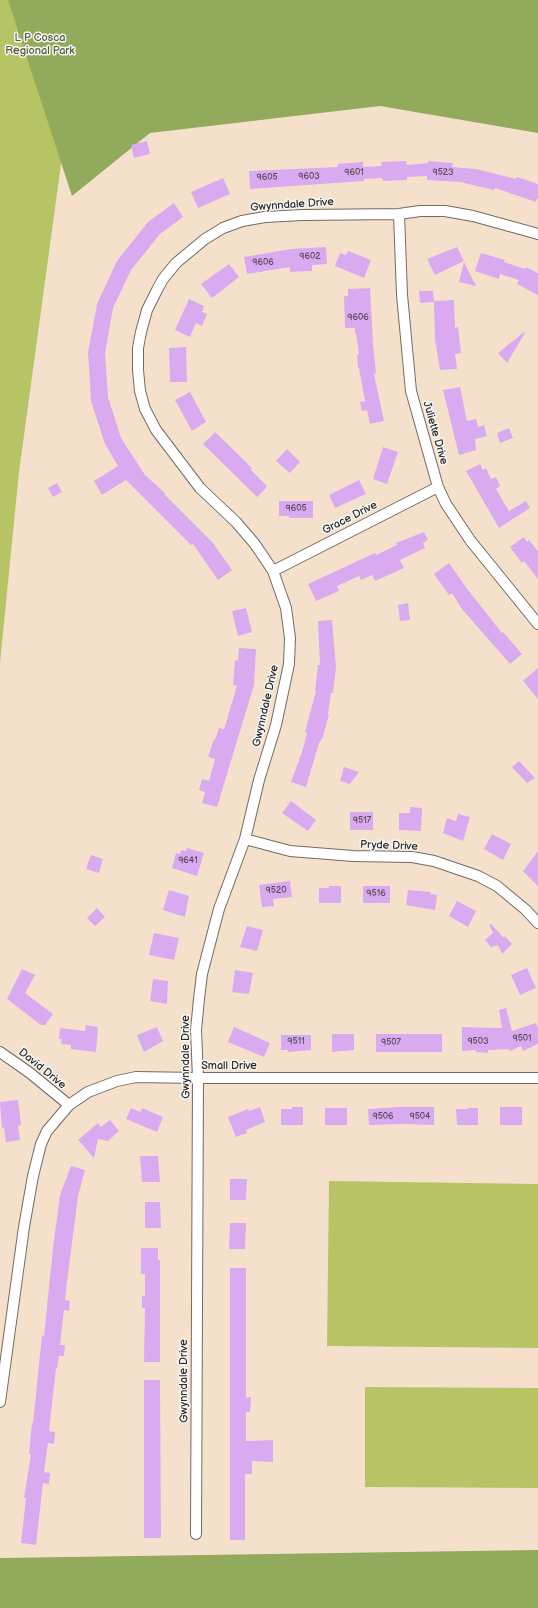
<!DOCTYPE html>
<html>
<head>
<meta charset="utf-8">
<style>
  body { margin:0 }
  canvas { display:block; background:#f5e1cb }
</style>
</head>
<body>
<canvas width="538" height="1608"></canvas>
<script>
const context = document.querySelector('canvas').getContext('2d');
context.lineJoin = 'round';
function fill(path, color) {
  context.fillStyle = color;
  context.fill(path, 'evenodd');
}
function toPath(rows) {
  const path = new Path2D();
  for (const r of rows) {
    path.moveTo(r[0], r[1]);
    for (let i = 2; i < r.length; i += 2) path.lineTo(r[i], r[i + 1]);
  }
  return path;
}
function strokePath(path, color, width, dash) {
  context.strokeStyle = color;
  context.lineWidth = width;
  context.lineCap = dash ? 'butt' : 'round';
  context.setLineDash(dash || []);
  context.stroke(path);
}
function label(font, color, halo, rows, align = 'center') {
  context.font = font + ' "Balsamiq Sans",sans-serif';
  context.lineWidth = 3;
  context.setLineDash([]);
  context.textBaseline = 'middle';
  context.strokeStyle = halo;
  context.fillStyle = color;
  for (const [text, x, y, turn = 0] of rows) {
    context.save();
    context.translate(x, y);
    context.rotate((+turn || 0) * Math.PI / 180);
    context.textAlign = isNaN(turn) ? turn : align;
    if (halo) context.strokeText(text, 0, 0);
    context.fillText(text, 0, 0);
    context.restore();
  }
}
fill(toPath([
  [0,0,86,0,65,135,19,472,0,663],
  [329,1181,538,1184,538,1348,327,1346],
  [365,1387,538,1388,538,1488,365,1487]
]), '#b7c466');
fill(toPath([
  [8,0,538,0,538,133,380,106,150,133,72,196],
  [538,1550,538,1608,0,1608,0,1558]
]), '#91aa5b');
fill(toPath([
  [147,141,150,154,134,158,131,145],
  [406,161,407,165,428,163,428,161,453,163,452,167,476,169,516,179,517,177,538,184,538,197,536,202,495,188,494,190,460,182,427,180,427,176,407,177,407,180,383,181,382,178,364,179,364,181,250,189,249,171,338,167,338,164,363,162,363,167,382,166,381,162],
  [223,178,230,194,198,208,191,192],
  [174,203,183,217,160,234,131,270,113,308,105,353,108,397,121,438,145,475,165,493,164,494,213,543,232,570,218,580,193,544,191,545,126,480,102,495,94,481,118,466,105,444,91,401,88,352,97,304,117,261,148,222],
  [326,247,327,264,312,265,312,271,290,272,290,267,247,274,244,257,291,249],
  [457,247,464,261,435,275,427,259],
  [348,251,371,260,364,278,335,266,340,253,346,255],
  [481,253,505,260,504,262,525,269,526,267,538,273,538,295,517,284,519,280,500,274,499,279,475,271],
  [464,262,476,286,459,282],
  [229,264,239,277,212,298,201,284],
  [370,288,373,343,376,373,374,374,384,421,370,424,367,410,362,411,360,402,365,401,359,368,358,368,357,355,359,354,356,333,355,333,355,328,345,328,344,296,348,296,348,289],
  [419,291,433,291,434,302,420,303],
  [189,299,204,306,202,312,207,314,202,326,196,323,190,337,175,330],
  [454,300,455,328,458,327,461,353,455,354,457,369,440,370,435,340,434,301],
  [524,332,525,333,507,363,498,353],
  [186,347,187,382,170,382,169,348],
  [460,387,467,421,476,419,478,427,484,425,487,436,475,439,476,450,459,455,443,390],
  [190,392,206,422,192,431,175,400],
  [509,428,513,438,500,443,497,433],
  [215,432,252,468,251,470,266,485,266,488,257,497,203,444],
  [383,447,398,452,387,484,373,479],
  [287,449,300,462,290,473,276,461],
  [480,464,483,470,486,468,491,479,496,477,500,486,496,489,509,511,526,501,530,508,499,528,466,471],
  [359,480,366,494,335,508,329,495],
  [57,483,62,492,53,497,48,488],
  [279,501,313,501,313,518,289,518,289,516,279,516],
  [424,532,428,540,423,543,425,548,400,560,404,568,375,581,372,575,361,580,359,576,337,586,339,591,316,601,308,584,375,553,376,555,397,545,396,543],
  [524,537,527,542,529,540,538,551,538,579,524,561,522,563,510,547],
  [449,563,468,590,502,633,503,632,522,654,510,664,462,609,452,593,449,595,434,574],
  [408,603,410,620,400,621,398,605],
  [246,608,252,632,238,636,232,611],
  [332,620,336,667,333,693,331,693,328,714,329,714,323,737,319,743,306,787,291,782,302,752,307,733,305,732,316,691,315,691,318,665,320,665,318,621],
  [239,648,256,649,254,685,217,807,202,803,205,792,199,790,202,779,209,781,215,759,208,757,214,739,215,740,219,728,224,729,237,686,233,685,235,660,238,661],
  [538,668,538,699,523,681],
  [519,761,535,778,527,783,512,767],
  [344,767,359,772,350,784,340,781],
  [291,801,316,820,308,831,282,813],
  [410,807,422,808,421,831,399,830,399,813,410,813],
  [350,812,373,812,373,830,350,830],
  [458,814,470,817,463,841,443,833,447,818,456,821],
  [492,834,511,844,503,860,484,849],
  [187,848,204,853,197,876,172,868,176,853,180,854,181,850,186,851],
  [538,851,538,886,523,871],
  [91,855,103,859,99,873,86,869],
  [290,881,292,897,273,899,274,906,262,907,259,885],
  [329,886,341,886,341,903,319,903,319,888,329,888],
  [363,886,390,886,390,903,363,903],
  [169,890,189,896,185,917,163,910],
  [408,890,431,892,430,894,437,895,435,910,406,905],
  [457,901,476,911,468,927,449,916],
  [97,908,105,917,95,926,87,918],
  [491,924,504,938,505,936,512,944,502,954,498,945,491,947,485,940,493,933,489,925],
  [247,926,263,930,257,951,240,947],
  [154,933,179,938,174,960,149,955],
  [527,968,536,988,520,995,511,975],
  [22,969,35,975,25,993,53,1014,45,1025,41,1025,7,999],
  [235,970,253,973,249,994,232,992],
  [153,979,168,981,167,1004,150,1001],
  [506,1008,512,1031,536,1023,538,1028,538,1044,523,1051,521,1046,510,1051,509,1049,488,1050,488,1053,476,1052,476,1050,462,1051,462,1027,502,1028,499,1010],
  [86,1025,98,1027,96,1052,71,1049,71,1045,61,1044,62,1039,59,1039,60,1028,85,1031],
  [157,1027,163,1041,144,1052,137,1035],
  [234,1027,270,1043,264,1057,228,1042],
  [332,1034,354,1034,354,1050,332,1052],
  [376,1034,442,1034,442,1052,376,1052],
  [281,1035,311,1035,311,1050,288,1052,288,1050,281,1050],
  [18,1100,21,1125,18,1126,20,1140,6,1142,4,1127,2,1128,0,1102],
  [260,1107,265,1122,246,1130,247,1133,236,1137,228,1117,248,1109,249,1111],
  [292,1107,303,1107,303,1125,281,1125,281,1109,292,1109],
  [398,1107,434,1107,434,1125,405,1124,369,1125,368,1109],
  [500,1107,522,1107,522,1125,500,1125],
  [131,1108,141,1112,142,1108,163,1117,157,1132,126,1119],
  [325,1108,347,1108,347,1125,325,1125],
  [468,1108,478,1108,478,1125,457,1125,456,1109,468,1109],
  [110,1120,119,1131,108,1141,98,1139,94,1158,78,1140,98,1123,101,1127],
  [140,1156,158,1156,160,1182,142,1182],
  [71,1166,85,1170,78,1196,67,1282,65,1300,70,1301,69,1311,64,1310,60,1345,65,1345,64,1356,59,1356,57,1368,56,1368,49,1431,55,1432,54,1444,48,1443,44,1472,50,1473,49,1484,43,1483,36,1545,21,1543,26,1498,24,1498,31,1454,29,1454,30,1443,32,1423,33,1423,42,1335,44,1336,53,1248,60,1195],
  [230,1179,247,1179,246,1200,230,1200],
  [145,1202,160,1202,161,1228,145,1228],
  [230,1223,246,1223,245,1249,229,1249],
  [141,1248,158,1248,158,1260,160,1260,160,1362,144,1362,145,1308,142,1308,142,1296,145,1296,145,1274,141,1274],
  [230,1268,246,1268,246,1398,251,1397,250,1412,246,1412,246,1441,273,1440,273,1462,252,1461,252,1474,245,1474,245,1540,230,1540],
  [144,1380,160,1380,161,1538,144,1538]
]), '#daaaf0');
const minor = toPath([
  [399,214,402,295,411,391,438,487,446,504,470,540,538,624],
  [273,571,438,487],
  [245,839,290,851,353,856,412,857,434,861,478,876,497,886,526,910,538,923],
  [0,1052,30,1073,69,1105],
  [0,1402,24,1227,33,1176,41,1144,47,1131,69,1105,88,1092,117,1081,136,1077,198,1078,538,1078],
  [196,1534,198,1078,196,1030,199,999,202,974,219,909,245,839,259,780,276,725,289,664,290,638,286,608,273,571,263,556,254,543,236,522,200,488,156,430,145,409,140,391,138,370,138,348,141,332,147,310,157,290,163,279,176,263,205,239,223,228,242,221,265,217,302,215,399,214,420,211,445,211,473,216,538,234]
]);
strokePath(minor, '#726b63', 12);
strokePath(minor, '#fff', 10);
label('9px', '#574b5c', null, [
  ["9601",354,173],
  ["9523",443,173],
  ["9603",309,177],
  ["9605",267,178],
  ["9602",310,257],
  ["9606",263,263],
  ["9606",358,318],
  ["9605",296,509],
  ["9517",362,821],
  ["9641",188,861],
  ["9520",276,891],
  ["9516",376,894],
  ["9501",522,1039],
  ["9511",296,1042],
  ["9503",478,1042],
  ["9507",391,1043],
  ["9506",383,1117],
  ["9504",420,1117]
]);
label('11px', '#55593d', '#f6f6f2', [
  ["L P Cosca",40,38],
  ["Regional Park",40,51]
]);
label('11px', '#2b2b2b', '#f6f6f2', [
  ["Gwynndale Drive",292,205,-4],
  ["Juliette Drive",435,433,74],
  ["Grace Drive",350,518,-27],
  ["Gwynndale Drive",266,706,-77],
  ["Pryde Drive",389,846,2],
  ["Gwynndale Drive",186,1057,-90],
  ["Small Drive",229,1066],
  ["David Drive",42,1069,39],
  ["Gwynndale Drive",184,1381,-90]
]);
</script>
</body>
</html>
